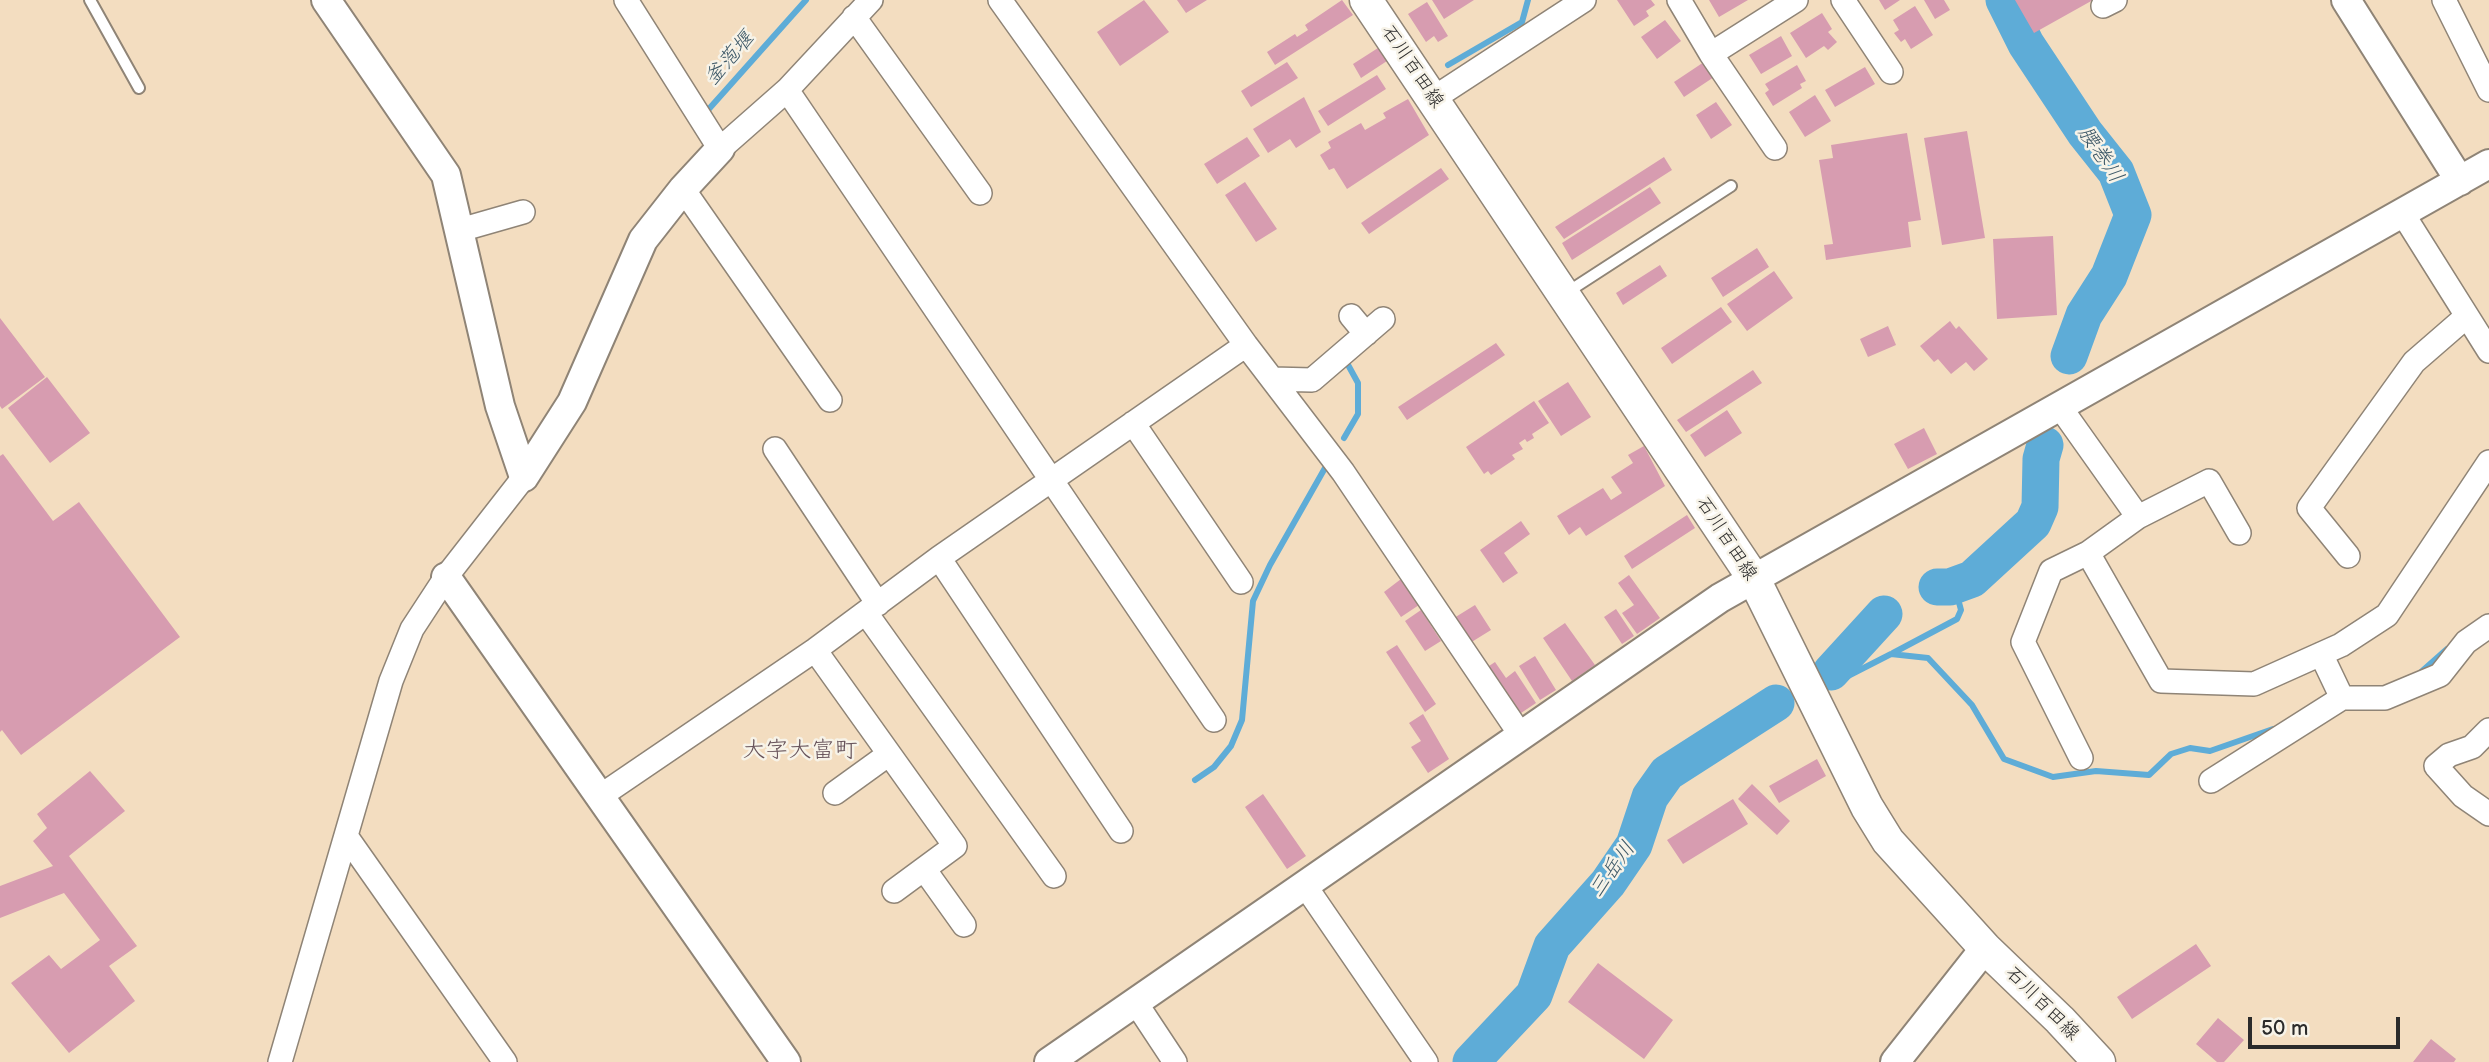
<!DOCTYPE html>
<html>
<head>
<meta charset="utf-8">
<style>
  body { margin:0 }
  #map { position:relative; width:2489px; height:1062px; overflow:hidden; background:#f3ddc0; font-family:"Balsamiq Sans",sans-serif }
  canvas { display:block }
  .scale { position:absolute; left:2248px; top:1017px; width:152px; height:32px; box-sizing:border-box; border:4px solid #2b2b2b; border-top:0; padding-left:9px; font-size:21px; line-height:24px; white-space:nowrap; color:#2b2b2b; -webkit-text-stroke:5px #f7f3e8; paint-order:stroke }
</style>
</head>
<body>
<div id="map">
<canvas width="2489" height="1062"></canvas>
<div class="scale">50 m</div>
</div>
<script>
const context = document.querySelector('canvas').getContext('2d');
context.lineJoin = 'round';
function toPath(rows) {
  const path = new Path2D();
  for (const r of rows) {
    path.moveTo(r[0], r[1]);
    for (let i = 2; i < r.length; i += 2) path.lineTo(r[i], r[i + 1]);
  }
  return path;
}
function strokePath(path, color, width, dash) {
  context.strokeStyle = color;
  context.lineWidth = width;
  context.lineCap = dash ? 'butt' : 'round';
  context.setLineDash(dash || []);
  context.stroke(path);
}
function fill(path, color) {
  context.fillStyle = color;
  context.fill(path, 'evenodd');
}
function label(font, color, halo, rows, align = 'center') {
  context.font = font + ' "Balsamiq Sans","Klee One",sans-serif';
  context.lineWidth = 5;
  context.setLineDash([]);
  context.textBaseline = 'middle';
  context.strokeStyle = halo;
  context.fillStyle = color;
  for (const [text, x, y, turn = 0] of rows) {
    context.save();
    context.translate(x, y);
    context.rotate((+turn || 0) * Math.PI / 180);
    context.textAlign = isNaN(turn) ? turn : align;
    if (halo) context.strokeText(text, 0, 0);
    context.fillText(text, 0, 0);
    context.restore();
  }
}
strokePath(toPath([
  [1448,65,1522,22,1528,0],
  [708,110,806,0],
  [1344,438,1358,414,1358,383,1347,363],
  [1893,653,1957,619,1961,610,1957,595,1960,584],
  [2421,672,2447,649],
  [1846,677,1891,654,1928,658,1972,705,2004,759,2053,777,2096,771,2149,775,2171,754,2190,748,2210,751,2273,729],
  [1195,780,1214,767,1231,746,1242,720,1253,601,1270,565,1325,468]
]), '#5eacd7', 6);
strokePath(toPath([
  [2004,0,2026,44,2085,133,2116,172,2133,215,2109,276,2084,315,2069,356],
  [1937,587,1950,587,1972,579,2033,523,2040,507,2041,459,2045,445],
  [1831,672,1884,614],
  [1471,1062,1534,995,1552,946,1608,883,1634,845,1650,797,1667,773,1776,703]
]), '#5eacd7', 37);
fill(toPath([
  [1144,0,1169,32,1120,66,1097,32],
  [1177,0,1207,0,1186,13],
  [1342,0,1353,15,1275,65,1267,52,1295,34,1297,37,1308,30,1305,25],
  [1432,0,1474,0,1444,19],
  [1617,0,1651,0,1655,5,1646,11,1649,16,1634,26],
  [1709,0,1748,0,1719,17],
  [1879,0,1900,0,1885,10],
  [1924,0,1944,0,1950,10,1935,19],
  [2015,0,2093,0,2034,33],
  [1427,2,1448,36,1438,42,1434,36,1426,42,1408,14],
  [1915,6,1933,35,1911,49,1905,39,1901,42,1894,33,1899,30,1893,20],
  [1822,13,1832,29,1828,32,1837,42,1828,50,1824,46,1806,58,1790,33],
  [1665,20,1681,41,1657,59,1641,37],
  [1781,36,1792,56,1761,74,1749,55],
  [1378,48,1387,61,1361,78,1353,64],
  [1287,62,1298,78,1251,107,1241,91],
  [1704,62,1714,77,1684,97,1674,82],
  [1797,65,1806,81,1800,84,1802,88,1773,106,1765,93,1769,90,1765,84],
  [1865,67,1875,84,1835,107,1825,90],
  [1377,75,1386,89,1328,126,1318,111],
  [1815,95,1831,121,1805,137,1789,112],
  [1304,97,1321,132,1296,148,1290,139,1268,153,1253,129],
  [1408,99,1429,135,1347,189,1334,168,1329,170,1320,155,1331,148,1328,142,1361,123,1365,130,1386,118,1383,113],
  [1716,102,1732,125,1711,139,1696,115],
  [1967,131,1985,238,1942,245,1924,138],
  [1907,133,1921,220,1908,222,1911,247,1826,260,1824,245,1833,244,1819,160,1833,158,1831,145],
  [1247,137,1260,156,1217,184,1204,164],
  [1664,157,1672,170,1564,239,1555,227],
  [1441,168,1449,179,1369,234,1361,223],
  [1245,182,1277,229,1256,242,1225,195],
  [1650,187,1661,203,1572,260,1562,243],
  [2053,236,2057,315,1997,319,1993,239],
  [1757,248,1769,267,1723,297,1711,278],
  [1660,265,1667,276,1623,305,1616,293],
  [1774,271,1793,298,1747,331,1727,304],
  [1721,307,1732,322,1672,364,1661,348],
  [0,318,45,377,2,409,0,406],
  [1950,321,1956,329,1959,326,1988,359,1974,371,1966,362,1951,374,1938,359,1934,362,1920,346],
  [1888,326,1896,345,1868,357,1860,339],
  [1496,343,1505,355,1407,420,1398,407],
  [1753,370,1762,383,1686,432,1677,420],
  [47,377,90,433,50,463,8,408],
  [1568,382,1591,417,1561,436,1538,401],
  [1534,401,1549,423,1532,434,1534,438,1527,442,1525,439,1519,443,1523,449,1512,455,1515,459,1491,475,1488,471,1484,474,1466,447],
  [1727,410,1742,433,1705,457,1690,435],
  [1924,428,1937,454,1908,469,1894,444],
  [1644,446,1665,486,1586,536,1580,527,1569,535,1557,516,1603,488,1611,500,1622,493,1611,477,1633,463,1628,455],
  [3,454,53,521,79,502,180,637,21,755,2,730,0,732,0,456],
  [1687,515,1695,528,1632,569,1624,556],
  [1521,521,1530,534,1504,553,1518,573,1503,583,1480,550],
  [1629,575,1660,618,1637,634,1622,613,1634,605,1618,583],
  [1401,579,1419,605,1401,617,1384,592],
  [1475,605,1491,630,1470,643,1454,618],
  [1616,609,1634,636,1622,644,1604,617],
  [1421,610,1441,641,1425,651,1405,621],
  [1565,623,1595,665,1572,681,1543,638],
  [1397,645,1436,704,1425,712,1386,652],
  [1535,656,1556,690,1540,700,1519,666],
  [1495,662,1506,678,1515,671,1536,703,1518,715,1486,668],
  [1423,714,1449,759,1428,773,1411,747,1421,741,1409,723],
  [1817,759,1826,776,1779,803,1769,786],
  [90,771,125,811,69,856,137,946,109,966,135,1001,69,1053,11,983,49,955,61,969,100,940,64,893,0,918,0,886,53,866,33,841,47,828,37,814],
  [1752,784,1790,821,1777,835,1738,799],
  [1263,794,1306,856,1287,869,1245,807],
  [1733,799,1748,824,1683,864,1667,840],
  [2196,944,2211,966,2132,1019,2117,997],
  [1598,963,1673,1020,1644,1059,1568,1002],
  [2218,1018,2244,1040,2224,1062,2217,1062,2196,1044],
  [2431,1039,2456,1059,2454,1062,2413,1062]
]), '#d79cb0');
const service = toPath([
  [90,0,139,88],
  [1566,293,1731,186]
]);
const minor = toPath([
  [626,0,720,149,787,90,871,0],
  [1000,0,1246,345,1343,472,1522,737],
  [1679,0,1711,54,1775,148],
  [1843,0,1891,72],
  [2444,0,2489,90],
  [2103,6,2115,0],
  [854,17,980,193],
  [1711,54,1796,0],
  [787,90,1214,720],
  [1434,98,1584,0],
  [683,189,830,400],
  [2403,214,2489,351],
  [460,230,523,212],
  [1351,316,1366,334],
  [1272,379,1312,380,1383,319],
  [2060,407,2138,517,2088,553,2161,681,2254,684,2341,645,2387,615,2489,462],
  [1133,423,1241,582],
  [775,449,878,604],
  [2138,517,2209,481,2239,533],
  [2348,556,2309,508,2414,362,2467,316],
  [939,558,1121,831],
  [866,613,1054,876],
  [815,650,955,846,894,891],
  [2321,654,2342,698],
  [2489,730,2472,747,2449,755,2436,766,2463,796,2489,814],
  [2081,758,2023,642,2051,571,2088,553],
  [2211,781,2342,698,2385,698,2440,675,2466,642,2489,626],
  [835,793,889,754],
  [599,797,815,650,939,558,1246,345],
  [346,836,505,1062],
  [924,869,964,925],
  [1306,887,1426,1062],
  [1136,1003,1175,1062],
  [280,1062,391,681,412,629,446,577,524,477]
]);
const tertiary = toPath([
  [326,0,446,175,500,406,524,477],
  [2346,0,2460,181],
  [524,477,572,402,643,240,683,189,720,149],
  [446,577,786,1062],
  [1049,1062,1720,598,2489,164],
  [1895,1062,1985,948]
]);
const secondary = toPath([
  [1366,0,1754,579,1867,807,1888,841,1985,948,2060,1020,2099,1062]
]);
strokePath(service, '#8f8476', 14);
strokePath(minor, '#8f8476', 26);
strokePath(tertiary, '#8f8476', 32);
strokePath(secondary, '#8f8476', 35);
strokePath(service, '#fff', 10);
strokePath(minor, '#fff', 23);
strokePath(tertiary, '#fff', 28);
strokePath(secondary, '#fff', 32);
label('19px', '#2b2b2b', '#f7f3e8', [
  ["石川百田線",1412,67,56],
  ["石川百田線",1726,539,57],
  ["石川百田線",2042,1004,45]
]);
label('italic 21px', '#3d5867', '#f7f3e8', [
  ["釜萢堰",730,59,-49],
  ["腰巻川",2100,155,56],
  ["三岳川",1613,870,-55]
]);
label('23px', '#67535a', '#f7f3e8', [
  ["大字大富町",800,751]
]);
</script>
</body>
</html>
